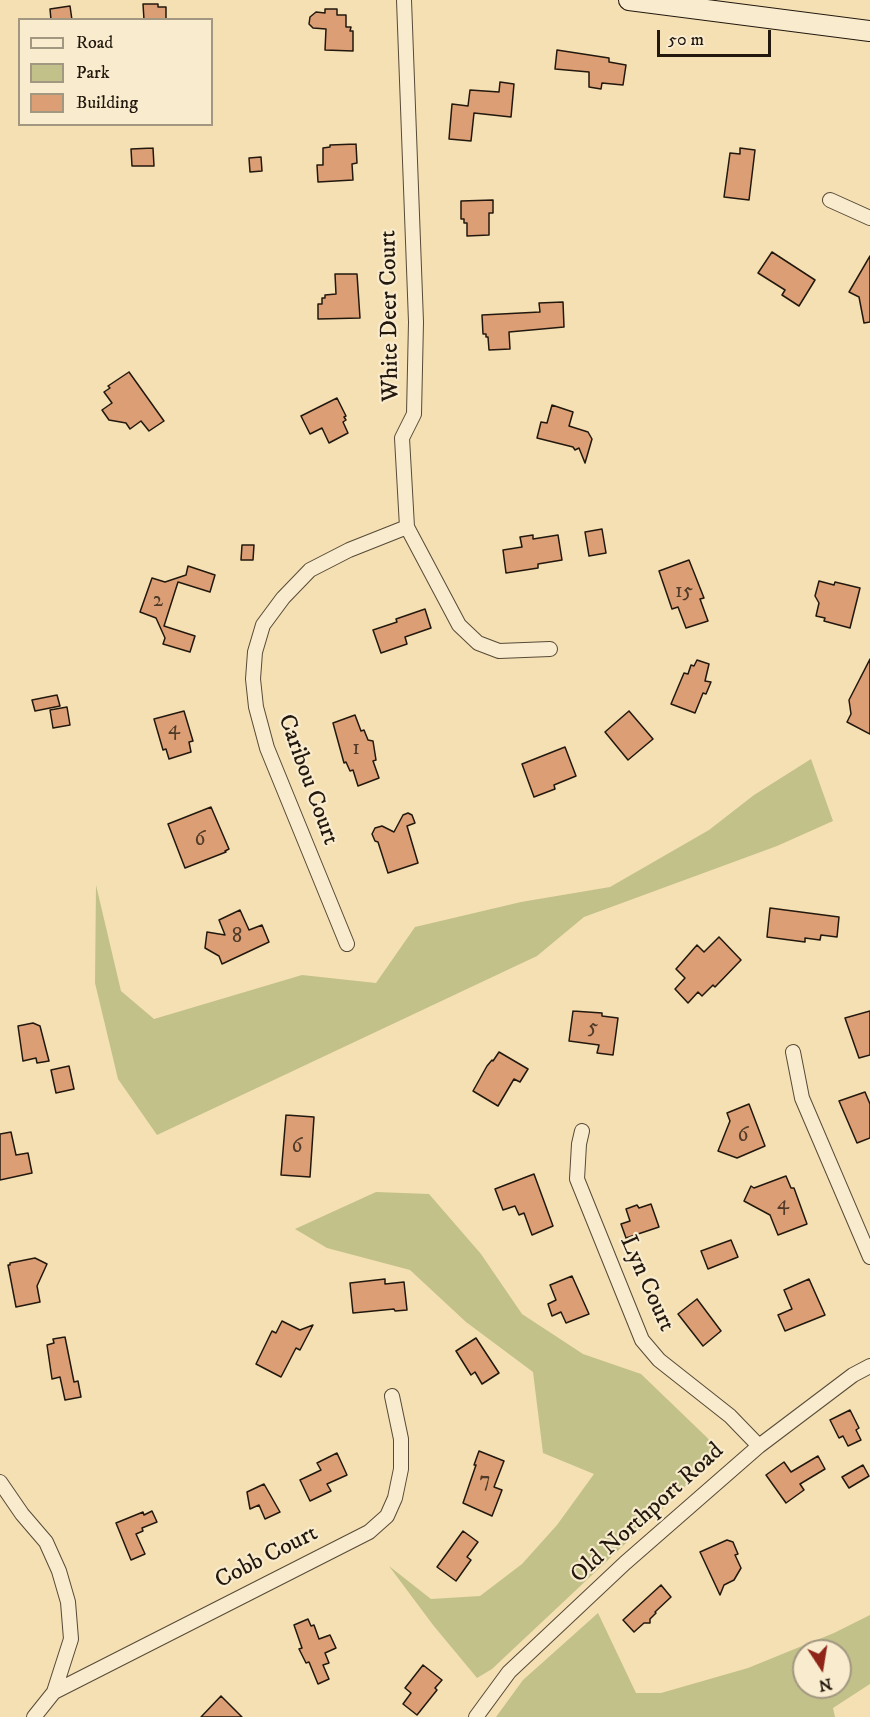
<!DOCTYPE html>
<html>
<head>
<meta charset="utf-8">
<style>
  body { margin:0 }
  #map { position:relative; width:870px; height:1717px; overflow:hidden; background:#f5e0b3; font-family:"IM FELL DW Pica",serif }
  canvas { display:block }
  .legend { position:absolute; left:18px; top:18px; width:195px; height:108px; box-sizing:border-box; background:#f8ebce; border:2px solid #a29781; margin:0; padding:8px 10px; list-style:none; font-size:18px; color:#22180e }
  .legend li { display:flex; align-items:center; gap:12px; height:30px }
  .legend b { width:30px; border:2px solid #a29781 }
  .north { position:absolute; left:792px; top:1639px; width:60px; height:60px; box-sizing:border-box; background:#f8ebce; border:2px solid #a29781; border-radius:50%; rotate:168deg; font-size:16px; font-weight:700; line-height:24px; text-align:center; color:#22180e }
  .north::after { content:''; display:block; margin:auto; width:21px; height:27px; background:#8f2418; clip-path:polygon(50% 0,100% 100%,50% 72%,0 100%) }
  .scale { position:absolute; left:657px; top:30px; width:114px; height:27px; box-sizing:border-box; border:3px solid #22180e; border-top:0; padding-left:8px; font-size:18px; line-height:21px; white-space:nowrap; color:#22180e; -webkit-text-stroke:4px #f8ebce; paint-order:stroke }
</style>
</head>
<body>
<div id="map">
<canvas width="870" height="1717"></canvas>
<ul class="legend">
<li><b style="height:8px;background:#f8ebce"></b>Road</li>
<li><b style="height:16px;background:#c2c189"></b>Park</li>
<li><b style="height:16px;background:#dc9f75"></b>Building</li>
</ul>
<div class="north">N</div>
<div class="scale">50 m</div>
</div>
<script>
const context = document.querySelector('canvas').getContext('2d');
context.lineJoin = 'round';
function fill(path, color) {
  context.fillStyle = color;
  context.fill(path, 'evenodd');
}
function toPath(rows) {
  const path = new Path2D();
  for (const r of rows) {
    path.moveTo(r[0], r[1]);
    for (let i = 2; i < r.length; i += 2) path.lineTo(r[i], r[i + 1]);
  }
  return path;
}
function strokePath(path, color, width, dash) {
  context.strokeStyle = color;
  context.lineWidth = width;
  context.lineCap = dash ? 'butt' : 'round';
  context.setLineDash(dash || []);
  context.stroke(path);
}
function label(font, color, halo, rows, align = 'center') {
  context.font = font + ' "IM FELL DW Pica",serif';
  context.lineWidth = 4.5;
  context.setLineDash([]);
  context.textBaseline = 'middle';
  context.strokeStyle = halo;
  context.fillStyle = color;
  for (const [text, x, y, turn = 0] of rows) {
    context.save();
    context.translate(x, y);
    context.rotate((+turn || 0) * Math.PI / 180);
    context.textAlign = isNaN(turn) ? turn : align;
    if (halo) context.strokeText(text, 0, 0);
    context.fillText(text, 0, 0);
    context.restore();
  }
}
fill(toPath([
  [811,759,833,821,777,846,584,917,537,956,157,1135,118,1079,95,983,96,885,121,991,154,1019,302,975,376,983,415,927,521,902,610,887,709,830,754,795],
  [376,1192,429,1194,481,1254,522,1314,583,1354,641,1374,720,1450,674,1498,492,1669,477,1678,433,1625,389,1566,431,1599,480,1596,522,1564,557,1525,594,1474,543,1453,533,1372,466,1322,410,1270,327,1248,295,1229],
  [598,1613,636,1693,661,1693,748,1668,834,1633,870,1615,870,1684,833,1708,835,1717,496,1717,523,1680],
  [804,1651,840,1651,840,1687,804,1687]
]), '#c2c189');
const building = toPath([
  [143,4,158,4,158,7,166,7,166,20,144,20,143,4],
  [70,6,72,20,51,20,50,9,70,6],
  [325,9,337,9,337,15,346,15,346,27,351,27,350,31,353,31,353,51,325,50,326,29,313,28,309,24,310,17,316,12,325,13,325,9],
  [557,50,609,58,609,62,626,65,623,85,602,83,601,89,589,87,589,72,555,69,557,50],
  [500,82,514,84,511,117,474,113,471,141,449,139,452,104,468,106,470,90,499,92,500,82],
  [356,144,357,163,352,164,353,180,318,182,317,165,323,165,323,148,330,147,330,145,356,144],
  [153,148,154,166,132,166,131,149,153,148],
  [740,148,755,150,749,200,724,197,730,153,740,154,740,148],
  [261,157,262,171,250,172,249,158,261,157],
  [493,200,493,213,489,213,489,235,467,236,467,223,464,223,464,219,461,219,461,201,493,200],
  [772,252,815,280,799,306,782,295,785,290,758,273,772,252],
  [870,256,870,322,864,323,859,297,849,292,870,256],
  [335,274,357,274,360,318,318,319,318,304,322,304,322,298,325,298,325,295,336,294,335,274],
  [563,302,564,327,509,332,510,349,489,350,488,337,486,337,486,334,483,334,482,315,540,312,539,303,563,302],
  [129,372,164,421,149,431,141,421,130,429,126,423,109,420,102,410,112,403,104,392,110,388,108,386,129,372],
  [337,398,346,416,344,417,346,420,343,422,348,433,329,443,322,428,310,434,301,416,337,398],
  [552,405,573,412,569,426,588,432,592,439,585,463,579,448,575,450,573,447,537,438,541,422,547,423,552,405],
  [602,529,606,553,589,556,585,532,602,529],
  [533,535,533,539,558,535,562,560,538,564,538,568,506,573,503,550,522,547,520,537,533,535],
  [242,545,254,545,253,560,241,560,242,545],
  [689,560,704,598,700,599,708,621,686,628,678,607,672,609,659,571,689,560],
  [188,566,215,575,210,592,178,582,164,626,195,636,190,652,163,644,165,638,156,618,140,612,152,578,165,582,186,575,188,566],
  [819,581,834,585,835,582,860,588,850,628,824,621,825,618,816,616,819,603,815,596,819,581],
  [425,609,431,628,405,637,407,644,381,653,373,630,397,622,396,619,425,609],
  [870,659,870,734,847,722,851,714,849,700,870,659],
  [697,660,709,664,705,681,711,682,706,694,703,693,695,713,671,704,684,673,688,674,691,665,694,666,697,660],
  [57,695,60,706,35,711,32,700,57,695],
  [67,707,70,725,53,728,50,710,67,707],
  [184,711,193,741,189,742,191,752,169,759,166,749,163,750,154,719,184,711],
  [629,711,653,739,628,760,605,732,629,711],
  [355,715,361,731,364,730,368,740,373,741,376,760,373,761,379,778,358,786,353,770,350,771,346,762,344,763,333,723,355,715],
  [565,747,576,776,554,785,555,789,534,797,522,764,565,747],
  [211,807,229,849,225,851,226,852,185,868,168,824,211,807],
  [408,813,412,815,415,823,407,826,418,863,388,873,378,842,375,841,372,834,375,828,382,826,394,832,403,815,408,813],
  [770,908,839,917,837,937,821,935,820,940,805,938,805,942,767,937,770,908],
  [240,910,249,930,262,925,269,942,222,964,219,956,205,948,207,932,225,935,219,920,240,910],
  [719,937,741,960,715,987,713,985,702,996,698,992,688,1003,675,989,685,978,676,969,697,945,704,952,719,937],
  [573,1011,602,1013,602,1016,618,1018,613,1055,597,1053,599,1045,569,1041,573,1011],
  [870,1011,870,1055,859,1058,845,1018,870,1011],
  [33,1023,40,1026,49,1061,37,1063,36,1058,23,1061,18,1026,33,1023],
  [499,1052,528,1069,520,1082,514,1079,498,1106,473,1091,487,1066,492,1060,493,1061,499,1052],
  [69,1066,74,1089,56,1093,51,1070,69,1066],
  [865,1092,870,1104,870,1138,857,1143,839,1101,865,1092],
  [749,1104,765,1146,737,1158,718,1151,730,1121,727,1113,749,1104],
  [286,1115,314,1117,310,1177,281,1175,286,1115],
  [11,1132,16,1155,28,1153,32,1173,0,1180,0,1134,11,1132],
  [534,1174,553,1226,532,1235,524,1213,519,1215,515,1206,503,1210,495,1189,534,1174],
  [786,1176,791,1188,794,1188,807,1224,778,1235,770,1215,744,1201,751,1186,754,1188,786,1176],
  [651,1204,659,1227,626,1238,621,1224,630,1221,626,1209,637,1205,639,1208,651,1204],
  [731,1240,738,1257,708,1269,701,1251,731,1240],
  [35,1258,47,1264,37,1286,40,1302,16,1307,8,1265,10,1265,10,1263,35,1258],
  [572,1276,589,1314,566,1323,561,1312,552,1316,548,1304,556,1300,550,1285,572,1276],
  [385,1279,385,1284,404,1282,407,1310,395,1311,394,1309,353,1313,350,1283,385,1279],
  [809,1279,825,1315,785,1331,778,1315,792,1309,784,1290,809,1279],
  [697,1299,721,1331,703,1346,678,1314,697,1299],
  [282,1321,300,1330,313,1325,300,1350,296,1348,281,1377,256,1364,272,1331,276,1333,282,1321],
  [65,1337,74,1382,78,1381,81,1397,65,1400,60,1377,52,1379,47,1345,54,1343,53,1339,65,1337],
  [476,1338,499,1373,482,1384,475,1372,471,1375,456,1351,476,1338],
  [850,1410,859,1428,856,1430,861,1440,848,1446,843,1436,839,1438,830,1420,850,1410],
  [479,1451,504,1461,494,1487,502,1490,492,1516,463,1503,476,1465,474,1465,479,1451],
  [337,1453,347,1475,327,1484,331,1491,310,1501,300,1480,321,1470,317,1463,337,1453],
  [818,1456,825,1469,800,1484,804,1490,786,1503,766,1475,784,1462,791,1472,818,1456],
  [863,1465,869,1476,849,1488,842,1477,863,1465],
  [264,1484,280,1512,265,1519,259,1505,250,1509,247,1492,264,1484],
  [152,1511,157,1522,142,1528,143,1531,136,1534,145,1554,131,1560,116,1523,143,1512,144,1515,152,1511],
  [463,1531,478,1542,467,1557,471,1560,456,1581,437,1567,463,1531],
  [727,1540,733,1542,738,1554,735,1555,741,1568,734,1580,724,1585,720,1595,700,1552,727,1540],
  [661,1585,671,1597,655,1612,656,1613,650,1619,650,1623,644,1623,634,1632,623,1620,661,1585],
  [308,1619,311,1626,314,1625,319,1639,330,1635,336,1648,325,1653,329,1663,323,1665,329,1679,318,1684,309,1662,306,1663,299,1649,302,1648,294,1625,308,1619],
  [423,1665,442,1680,435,1688,437,1690,417,1715,403,1704,411,1693,405,1688,423,1665],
  [221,1696,242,1717,201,1717,221,1696]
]);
fill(building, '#dc9f75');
strokePath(building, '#22180e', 1.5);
const street = toPath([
  [404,0,416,322,414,414,402,438,407,527,459,625,478,643,499,651,550,649],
  [830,200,870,218],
  [347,944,267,748,256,707,253,679,255,652,263,625,283,598,310,570,349,550,407,527],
  [793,1052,802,1098,870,1257],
  [582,1131,579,1144,577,1179,642,1340,659,1360,730,1416,759,1446],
  [0,1482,22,1514,46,1542,59,1571,68,1602,71,1639,54,1692,34,1717],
  [54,1692,369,1532,387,1516,395,1498,401,1469,401,1439,392,1396],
  [476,1717,509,1672,625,1563,759,1446,853,1375,870,1366]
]);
const secondary = toPath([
  [629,0,870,31]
]);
strokePath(street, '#574a37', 16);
strokePath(secondary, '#22180e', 22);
strokePath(street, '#f8ebce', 14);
strokePath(secondary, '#f8ebce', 20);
label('21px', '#503a28', null, [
  ["15",684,593],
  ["2",158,602],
  ["4",174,730],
  ["1",356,750],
  ["6",200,841],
  ["8",237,938],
  ["5",593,1029],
  ["6",743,1137],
  ["6",297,1148],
  ["4",783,1205],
  ["7",485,1482]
]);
label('24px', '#22180e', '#f8ebce', [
  ["White Deer Court",391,316,-91],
  ["Caribou Court",307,780,70],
  ["Lyn Court",646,1284,66],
  ["Old Northport Road",648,1514,-42],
  ["Cobb Court",267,1558,-27]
]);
</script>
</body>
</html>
